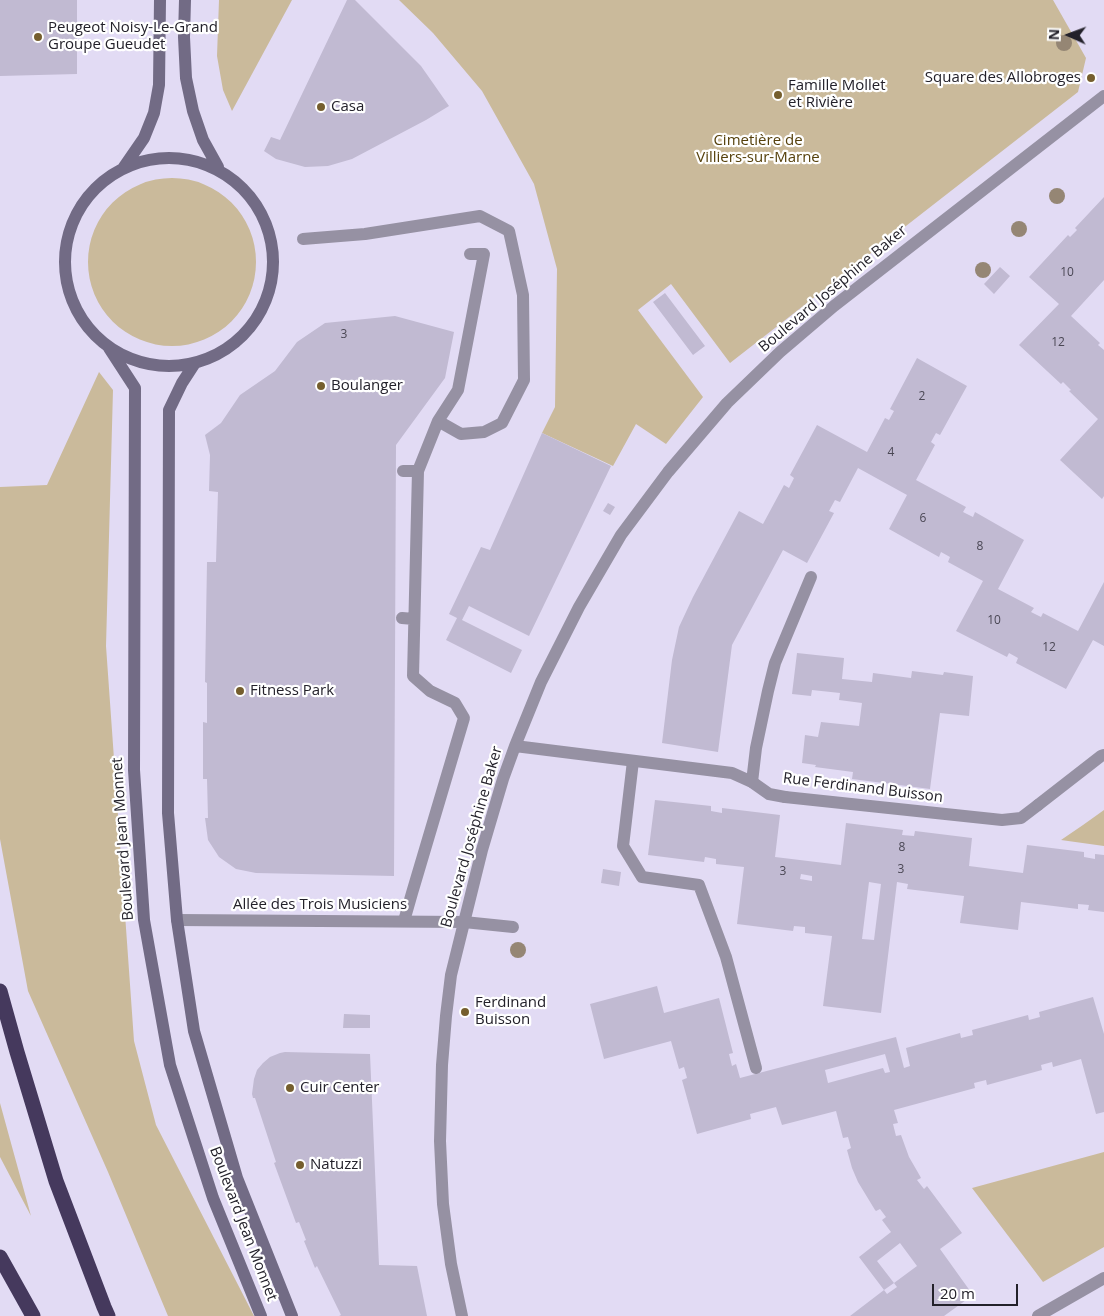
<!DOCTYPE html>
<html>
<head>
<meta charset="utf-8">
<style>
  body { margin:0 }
  #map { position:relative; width:1104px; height:1316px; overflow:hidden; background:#e2dbf4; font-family:"Open Sans",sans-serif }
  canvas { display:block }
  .north { position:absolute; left:1044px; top:10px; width:50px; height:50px; -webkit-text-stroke:4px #fff; paint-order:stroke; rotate:272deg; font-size:14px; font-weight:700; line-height:20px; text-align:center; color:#23212a }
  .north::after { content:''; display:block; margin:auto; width:18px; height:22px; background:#23212a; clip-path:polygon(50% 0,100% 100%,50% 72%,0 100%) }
  .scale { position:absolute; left:932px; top:1284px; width:86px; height:22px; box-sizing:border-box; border:2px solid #23212a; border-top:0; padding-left:6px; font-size:15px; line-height:18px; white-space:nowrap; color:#23212a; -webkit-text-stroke:4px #fff; paint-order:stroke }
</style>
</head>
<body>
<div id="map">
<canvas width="1104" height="1316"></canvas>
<div class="north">N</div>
<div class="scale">20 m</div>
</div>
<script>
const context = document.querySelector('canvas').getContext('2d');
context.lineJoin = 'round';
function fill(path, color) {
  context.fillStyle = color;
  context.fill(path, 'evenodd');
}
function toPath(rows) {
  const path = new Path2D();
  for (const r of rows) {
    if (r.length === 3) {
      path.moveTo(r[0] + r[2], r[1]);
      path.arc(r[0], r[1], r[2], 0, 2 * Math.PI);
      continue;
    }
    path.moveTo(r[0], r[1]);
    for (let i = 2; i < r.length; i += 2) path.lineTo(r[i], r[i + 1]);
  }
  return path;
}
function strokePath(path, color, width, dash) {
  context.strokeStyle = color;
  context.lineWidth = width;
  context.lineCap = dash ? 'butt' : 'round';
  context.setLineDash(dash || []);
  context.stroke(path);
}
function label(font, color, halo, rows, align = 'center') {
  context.font = font + ' "Open Sans",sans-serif';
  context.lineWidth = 4.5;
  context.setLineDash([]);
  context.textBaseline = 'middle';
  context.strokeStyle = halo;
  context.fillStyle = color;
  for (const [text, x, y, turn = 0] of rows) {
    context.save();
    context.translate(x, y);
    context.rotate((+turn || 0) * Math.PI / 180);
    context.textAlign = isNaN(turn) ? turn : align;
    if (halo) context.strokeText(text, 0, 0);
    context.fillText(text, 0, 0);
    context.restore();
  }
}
fill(toPath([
  [219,0,292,0,232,111,223,90,217,56],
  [399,0,1053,0,1086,58,1078,92,730,363,671,284,638,310,703,397,666,444,636,424,613,466,542,433,555,407,557,269,534,184,482,91,433,33],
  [172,262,84],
  [99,372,113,390,106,646,134,1041,156,1125,254,1316,168,1316,108,1172,28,991,0,839,0,487,47,485],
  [1104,810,1104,846,1061,840,1083,825],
  [0,1103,31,1216,0,1157],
  [1104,1152,1104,1247,1043,1282,972,1188]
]), '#caba9b');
fill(toPath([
  [0,0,77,0,77,74,0,76],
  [347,0,355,0,421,66,449,106,426,120,352,159,328,166,305,167,276,159,264,151,271,137,280,140],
  [1104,197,1104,280,1071,316,1100,343,1098,345,1104,350,1104,496,1102,499,1060,460,1098,419,1069,391,1071,390,1063,382,1061,384,1019,345,1059,304,1029,277,1068,235,1070,237,1077,230,1075,228],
  [1000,267,1010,276,994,294,984,284],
  [665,293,705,346,693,355,653,302],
  [395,316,454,332,445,378,396,445,394,876,256,873,236,869,219,857,208,840,205,818,208,818,207,779,203,779,203,722,207,723,207,683,205,682,207,562,216,562,218,492,209,491,210,455,205,435,221,423,240,395,275,371,297,342,325,323],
  [917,358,967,386,940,435,936,433,931,442,935,445,916,480,966,507,963,512,973,517,975,512,1024,540,998,589,1034,608,1031,612,1041,617,1043,613,1078,631,1104,582,1104,646,1093,640,1066,689,1016,663,1018,658,1009,653,1007,657,956,631,983,581,948,562,950,557,941,552,939,557,889,529,907,495,858,468,840,502,835,500,829,511,834,513,807,563,783,550,732,645,718,752,662,743,672,660,679,627,693,597,739,511,763,524,784,485,789,488,794,478,790,475,817,425,867,452,885,418,889,420,894,411,890,409],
  [542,433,611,466,529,636,469,606,462,620,522,650,511,673,446,640,457,618,449,614,481,547,490,550],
  [608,503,615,507,610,515,603,511],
  [797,653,844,658,842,679,872,682,873,673,911,678,912,671,943,675,944,672,973,676,969,716,940,713,930,789,852,779,853,772,815,767,816,765,802,763,805,735,818,737,821,722,859,726,862,703,839,700,840,693,812,690,811,696,792,694],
  [655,800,711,806,711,811,722,813,722,808,780,815,775,857,841,865,846,823,903,830,902,835,914,836,915,831,972,838,969,866,1023,873,1027,845,1084,852,1084,857,1095,859,1095,854,1104,855,1104,912,1088,910,1089,905,1078,904,1078,909,1021,902,1018,930,960,923,964,896,907,889,908,884,897,882,881,1013,823,1006,832,936,805,933,805,927,794,926,793,931,737,924,744,867,716,864,716,859,705,857,704,862,648,855],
  [801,874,812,876,812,881,800,879],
  [869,882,881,884,874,940,862,939],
  [603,869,621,872,619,886,601,883],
  [657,986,664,1013,719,998,733,1053,729,1054,732,1066,736,1064,740,1078,896,1037,904,1068,910,1066,906,1048,960,1033,961,1038,973,1035,972,1030,1028,1015,1029,1020,1040,1017,1039,1012,1093,997,1104,1034,1104,1112,1096,1114,1081,1059,1053,1067,1052,1062,1041,1065,1042,1070,987,1085,986,1080,974,1083,975,1088,894,1110,898,1123,893,1124,896,1136,901,1135,909,1157,920,1176,921,1178,917,1180,924,1189,927,1186,962,1233,940,1249,973,1295,944,1316,850,1316,884,1290,859,1257,891,1232,882,1220,886,1217,880,1209,876,1211,875,1210,858,1182,852,1168,847,1150,851,1148,848,1137,843,1138,836,1111,782,1125,776,1107,750,1114,751,1119,697,1134,682,1080,687,1078,684,1067,679,1069,671,1041,604,1059,590,1004],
  [885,1054,890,1072,885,1073,883,1068,828,1083,825,1070],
  [900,1243,917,1266,894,1283,877,1261],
  [894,1283,897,1287,887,1294,884,1290],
  [344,1014,370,1015,370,1028,343,1028],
  [285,1052,370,1054,379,1265,417,1266,427,1316,339,1316,341,1315,317,1266,315,1268,304,1241,306,1240,299,1222,296,1223,274,1163,276,1162,255,1098,253,1098,252,1094,254,1079,257,1070,263,1063,270,1057,280,1053]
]), '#c1bad2');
strokePath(toPath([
  [303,239,365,234,480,216,509,231,523,295,524,380,502,423,484,432,461,434,438,421],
  [403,471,418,471],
  [402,618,414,619],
  [633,761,623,846,642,877,699,885,726,957,756,1068],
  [752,782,756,748,768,691,775,663,811,577],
  [785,797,1002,820,1021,818,1038,805],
  [404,921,412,893,464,718,455,703,430,691,413,676,418,471,438,421,458,390,484,254,470,254],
  [464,922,513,927]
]), '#9691a3', 12);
strokePath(toPath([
  [515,746,732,773,752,782,769,794,785,797],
  [1038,805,1101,756,1104,755],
  [177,920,464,922],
  [462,1316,451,1264,443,1204,440,1141,442,1065,446,1016,451,975,482,850,503,779,515,746,541,682,579,607,621,535,668,472,727,403,780,352,834,306,1104,96],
  [1038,1316,1104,1278]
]), '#9691a3', 12);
strokePath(toPath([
  [185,0,184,37,186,78,193,111,203,140,218,167],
  [169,262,104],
  [124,167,144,138,154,113,159,85,160,0],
  [109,348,135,388,134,770,144,920,170,1065,213,1198,261,1316],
  [195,363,182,383,169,410,168,813,177,920,194,1031,237,1178,292,1316]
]), '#726b85', 12);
strokePath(toPath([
  [0,991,17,1052,56,1181,104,1307,108,1316],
  [0,1257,33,1316]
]), '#45395d', 15);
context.fillStyle = '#958674';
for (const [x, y] of [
  [1064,43],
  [1057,196],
  [1019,229],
  [983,270],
  [518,950]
]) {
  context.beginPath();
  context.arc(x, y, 8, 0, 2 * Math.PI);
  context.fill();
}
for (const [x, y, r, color] of [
  [38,37,5,"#755e2e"],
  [1091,78,5,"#755e2e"],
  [778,95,5,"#755e2e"],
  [321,107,5,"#755e2e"],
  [321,386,5,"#755e2e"],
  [240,691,5,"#755e2e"],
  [465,1012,5,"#755e2e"],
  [290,1088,5,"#755e2e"],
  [300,1165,5,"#755e2e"]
]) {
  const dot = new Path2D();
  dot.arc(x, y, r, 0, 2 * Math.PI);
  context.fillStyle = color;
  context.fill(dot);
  strokePath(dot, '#fff', 2);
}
label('12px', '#4a4754', null, [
  ["10",1067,273],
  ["3",344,335],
  ["12",1058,343],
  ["2",922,397],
  ["4",891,453],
  ["6",923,519],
  ["8",980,547],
  ["10",994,621],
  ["12",1049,648],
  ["8",902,848],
  ["3",901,870],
  ["3",783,872]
]);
label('15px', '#23212a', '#fff', [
  ["Peugeot Noisy-Le-Grand",48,28],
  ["Groupe Gueudet",48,45],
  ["Square des Allobroges",1081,78,"right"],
  ["Famille Mollet",788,86],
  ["et Rivière",788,103],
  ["Casa",331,107],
  ["Boulanger",331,386],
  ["Fitness Park",250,691],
  ["Ferdinand",475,1003],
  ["Buisson",475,1020],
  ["Cuir Center",300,1088],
  ["Natuzzi",310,1165]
], 'left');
label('15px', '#56410c', '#fff', [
  ["Cimetière de",758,141],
  ["Villiers-sur-Marne",758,158]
]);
label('15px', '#23212a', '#fff', [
  ["Boulevard Joséphine Baker",833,289,-40],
  ["Rue Ferdinand Buisson",863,788,7],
  ["Boulevard Joséphine Baker",472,837,-74],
  ["Boulevard Jean Monnet",123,839,-94],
  ["Allée des Trois Musiciens",320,905],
  ["Boulevard Jean Monnet",243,1224,69]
]);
</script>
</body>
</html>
